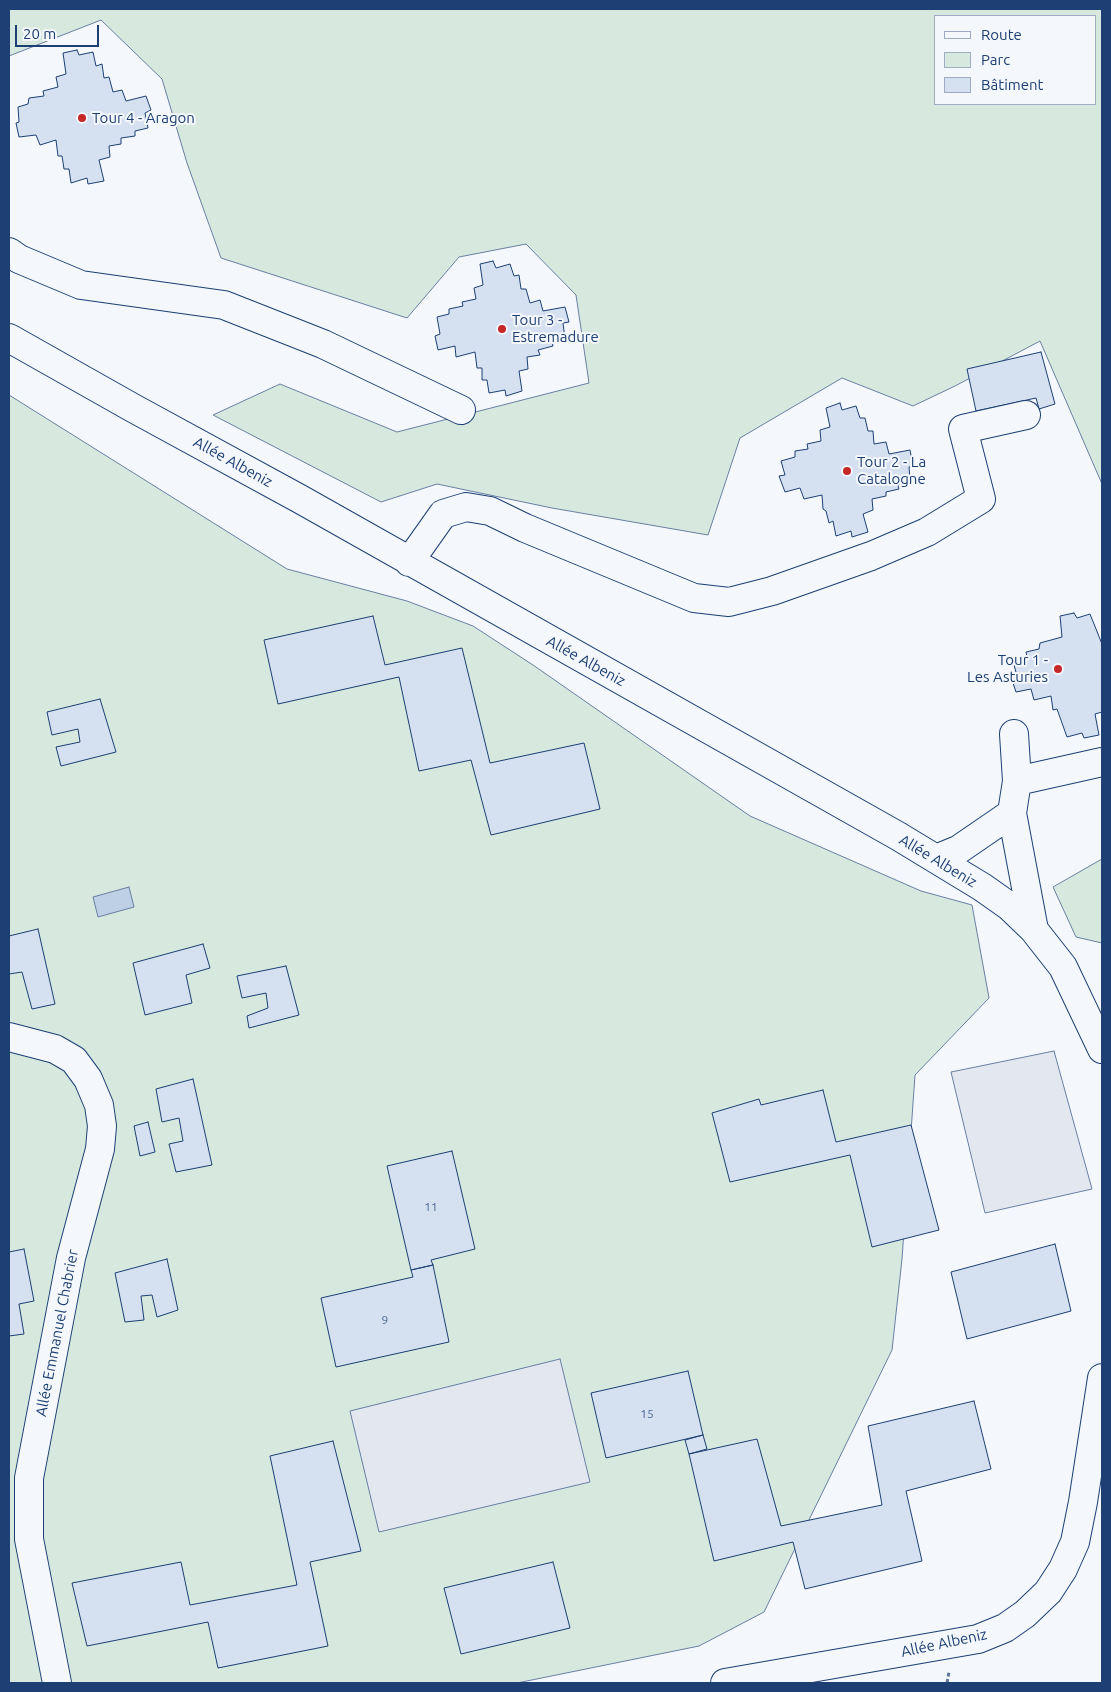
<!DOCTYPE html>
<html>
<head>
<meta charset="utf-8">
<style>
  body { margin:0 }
  #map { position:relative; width:1111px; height:1692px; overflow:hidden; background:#f4f7fb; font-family:Ubuntu,sans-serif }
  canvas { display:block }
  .frame { position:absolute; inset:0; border:10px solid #1d3f73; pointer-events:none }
  .legend { position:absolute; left:934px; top:15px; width:162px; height:90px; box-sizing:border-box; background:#f4f7fb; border:1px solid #9eadc5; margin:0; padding:6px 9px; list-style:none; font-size:15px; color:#1d3f73 }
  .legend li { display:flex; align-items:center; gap:10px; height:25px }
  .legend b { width:25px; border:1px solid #9eadc5 }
  .scale { position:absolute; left:15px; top:25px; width:84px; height:22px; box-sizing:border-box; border:2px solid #1d3f73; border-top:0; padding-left:6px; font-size:15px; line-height:18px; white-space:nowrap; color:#1d3f73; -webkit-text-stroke:4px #f4f7fb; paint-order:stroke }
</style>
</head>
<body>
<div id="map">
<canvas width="1111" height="1692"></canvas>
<div class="frame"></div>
<ul class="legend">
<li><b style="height:6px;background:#f4f7fb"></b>Route</li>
<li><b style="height:14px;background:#d7e8df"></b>Parc</li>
<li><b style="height:14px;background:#d5e0f0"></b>Bâtiment</li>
</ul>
<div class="scale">20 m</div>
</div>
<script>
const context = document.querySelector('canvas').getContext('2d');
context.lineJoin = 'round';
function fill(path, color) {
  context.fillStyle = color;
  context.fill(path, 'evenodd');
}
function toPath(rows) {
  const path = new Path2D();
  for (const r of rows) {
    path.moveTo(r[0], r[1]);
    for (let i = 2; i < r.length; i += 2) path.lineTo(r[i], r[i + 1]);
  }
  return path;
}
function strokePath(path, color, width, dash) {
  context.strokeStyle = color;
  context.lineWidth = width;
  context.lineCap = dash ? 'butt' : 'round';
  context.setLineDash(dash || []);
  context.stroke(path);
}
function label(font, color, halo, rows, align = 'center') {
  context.font = font + ' Ubuntu,sans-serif';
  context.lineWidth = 4;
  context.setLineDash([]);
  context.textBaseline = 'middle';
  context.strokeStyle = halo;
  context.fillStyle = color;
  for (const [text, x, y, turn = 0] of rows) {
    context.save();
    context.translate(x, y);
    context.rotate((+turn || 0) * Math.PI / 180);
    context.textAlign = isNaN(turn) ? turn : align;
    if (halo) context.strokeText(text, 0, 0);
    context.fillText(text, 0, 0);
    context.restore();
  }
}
const green = toPath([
  [9,9,1102,9,1102,484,1040,341,955,386,913,406,842,378,740,438,708,535,552,508,437,484,381,502,213,415,280,384,397,432,589,383,576,295,526,244,459,257,407,318,221,258,187,163,162,79,101,20,9,56,9,9],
  [935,16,1095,16,1095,104,935,104,935,16],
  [9,395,287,569,407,601,473,626,533,665,750,816,921,891,972,905,989,998,915,1075,902,1259,892,1350,764,1612,699,1646,517,1683,9,1683,9,395],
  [1102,859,1102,943,1076,937,1053,887,1102,859]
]);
fill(green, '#d7e8df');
strokePath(green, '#687fa3', 1);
const parking = toPath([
  [1054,1051,1092,1189,985,1213,951,1072,1054,1051],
  [560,1359,590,1482,379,1532,350,1411,560,1359]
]);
fill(parking, '#e3e8f0');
strokePath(parking, '#687fa3', 1);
const water = toPath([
  [129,887,134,907,98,917,93,897,129,887]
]);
fill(water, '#bed0e5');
strokePath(water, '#687fa3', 1);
const building = toPath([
  [77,50,79,55,93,52,96,66,102,64,104,78,109,77,113,92,122,90,126,101,146,96,151,110,145,113,148,128,135,131,135,136,121,138,121,144,109,146,110,157,99,160,104,181,88,184,87,178,71,183,69,169,64,169,62,156,58,156,56,140,40,145,36,135,19,137,16,123,19,122,18,107,28,104,29,98,44,96,43,91,58,87,56,77,66,74,63,53,77,50],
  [493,261,496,268,510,264,514,276,519,275,521,289,526,289,530,303,540,300,543,311,565,307,569,322,563,323,565,339,552,342,553,346,538,350,540,355,527,357,528,369,519,371,522,391,506,396,505,390,489,393,487,380,482,380,482,368,477,368,475,352,456,357,455,346,438,350,435,336,440,334,437,317,449,314,449,309,463,306,462,302,476,299,474,288,483,285,480,264,493,261],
  [1041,352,1055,404,1039,409,1036,398,976,411,967,369,1041,352],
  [840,403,842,410,856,406,860,418,865,418,868,431,873,431,874,444,886,442,889,454,910,450,913,466,909,467,910,479,898,485,899,489,886,492,886,496,872,499,873,510,863,514,868,532,852,537,851,531,836,536,833,521,829,523,826,511,823,509,822,495,804,499,800,488,785,492,779,476,785,475,781,461,795,457,795,451,808,449,807,444,821,441,820,430,830,427,826,408,840,403],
  [1074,613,1077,618,1090,614,1102,644,1102,712,1095,714,1099,735,1084,738,1082,733,1067,737,1057,709,1053,710,1051,696,1034,700,1031,689,1016,692,1011,677,1017,676,1013,661,1027,657,1026,652,1039,649,1040,643,1062,637,1060,616,1074,613],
  [373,616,385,665,462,648,490,763,584,743,600,809,491,835,471,760,419,771,399,677,278,704,264,640,373,616],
  [100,699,116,752,61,766,56,747,80,742,78,729,52,735,47,712,100,699],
  [38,929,55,1004,32,1009,22,972,9,974,9,936,38,929],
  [203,944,210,968,186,975,192,1003,145,1015,133,963,203,944],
  [286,966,299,1015,249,1028,247,1016,268,1008,266,993,242,998,237,976,286,966],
  [193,1079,212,1165,176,1172,169,1144,183,1141,179,1118,162,1122,156,1089,193,1079],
  [823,1090,836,1142,911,1125,939,1230,872,1247,850,1155,730,1182,712,1113,759,1099,761,1105,823,1090],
  [148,1122,155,1152,140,1156,134,1126,148,1122],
  [452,1151,475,1249,431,1260,433,1265,411,1270,387,1166,452,1151],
  [1055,1244,1071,1311,967,1339,951,1272,1055,1244],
  [24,1249,34,1301,19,1304,24,1334,9,1336,9,1252,24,1249],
  [167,1259,178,1310,157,1317,152,1295,141,1296,144,1320,125,1322,115,1273,167,1259],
  [433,1265,449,1342,336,1367,321,1298,413,1277,411,1270,433,1265],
  [688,1371,703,1435,606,1458,591,1393,688,1371],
  [974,1401,991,1469,906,1491,922,1561,805,1589,793,1542,714,1561,689,1454,757,1439,781,1526,882,1505,868,1426,974,1401],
  [703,1435,707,1449,689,1454,685,1440,703,1435],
  [333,1441,361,1551,310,1562,328,1646,218,1668,208,1622,87,1646,72,1583,181,1562,190,1605,297,1585,270,1456,333,1441],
  [553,1562,570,1628,461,1654,444,1588,553,1562]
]);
fill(building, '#d5e0f0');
strokePath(building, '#1d3f73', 1);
const minor = toPath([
  [9,252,19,259,81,285,224,305,323,344,461,410],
  [9,338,133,408,300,499,898,836,982,887,1009,906,1034,930,1063,967,1102,1049],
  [409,562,443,514,466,507,490,511,525,528,694,598,729,602,772,591,871,556,927,532,981,499,963,429,1026,415],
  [1014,734,1017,781,1012,813,1034,930],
  [1017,781,1102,762],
  [936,859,958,850,1012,813],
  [9,1037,55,1049,74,1060,88,1079,99,1105,102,1126,100,1149,71,1258,29,1478,29,1539,57,1683],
  [725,1683,978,1639,1005,1628,1025,1614,1048,1592,1063,1569,1075,1542,1083,1502,1102,1378]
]);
strokePath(minor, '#1d3f73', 30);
strokePath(toPath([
  [947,1683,949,1672]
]), '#5e769c', 3, [4, 2.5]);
strokePath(minor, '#f4f7fb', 28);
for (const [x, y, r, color] of [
  [82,118,5,"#c62828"],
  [502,329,5,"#c62828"],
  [847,471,5,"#c62828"],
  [1058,669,5,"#c62828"]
]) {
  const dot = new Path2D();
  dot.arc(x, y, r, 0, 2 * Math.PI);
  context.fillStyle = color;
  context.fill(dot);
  strokePath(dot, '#f4f7fb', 2);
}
label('12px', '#4b6792', null, [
  ["11",431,1207],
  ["9",385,1320],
  ["15",647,1414]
]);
label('15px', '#1d3f73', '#f4f7fb', [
  ["Tour 4 - Aragon",92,118],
  ["Tour 3 -",512,320],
  ["Estremadure",512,337],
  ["Tour 2 - La",857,462],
  ["Catalogne",857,479],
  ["Tour 1 -",1048,660,"right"],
  ["Les Asturies",1048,677,"right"]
], 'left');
label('15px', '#1d3f73', '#f4f7fb', [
  ["Allée Albeniz",233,462,29],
  ["Allée Albeniz",586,661,29],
  ["Allée Albeniz",938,861,31],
  ["Allée Emmanuel Chabrier",57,1333,-79],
  ["Allée Albeniz",944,1643,-12]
]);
</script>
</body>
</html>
